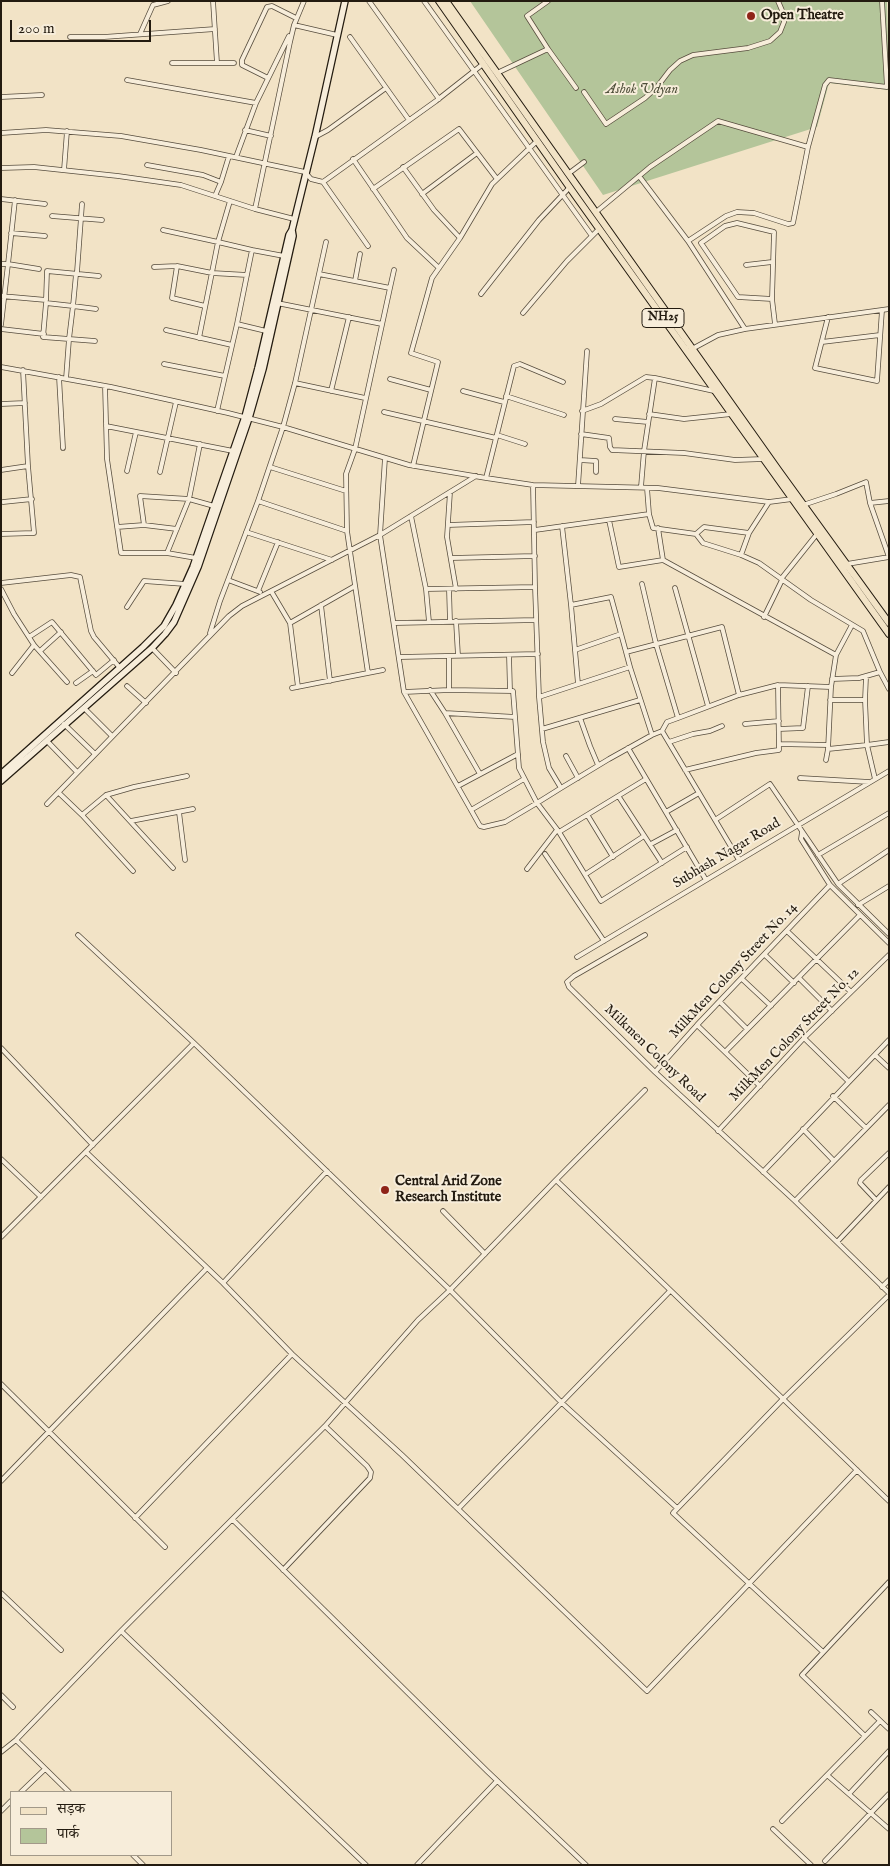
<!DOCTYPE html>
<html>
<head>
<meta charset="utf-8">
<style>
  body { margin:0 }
  #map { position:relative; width:890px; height:1866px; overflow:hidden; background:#f2e3c6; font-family:"IM FELL English","Noto Serif Devanagari",serif }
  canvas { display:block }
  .frame { position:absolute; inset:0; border:2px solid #231b10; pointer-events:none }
  .legend { position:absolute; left:10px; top:1791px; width:162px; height:65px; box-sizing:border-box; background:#f7edda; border:1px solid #a29989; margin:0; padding:6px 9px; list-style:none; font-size:15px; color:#231b10 }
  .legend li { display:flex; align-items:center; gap:10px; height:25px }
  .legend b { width:25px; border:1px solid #a29989 }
  .scale { position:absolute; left:10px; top:20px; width:141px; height:22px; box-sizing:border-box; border:2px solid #231b10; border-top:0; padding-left:6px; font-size:15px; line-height:18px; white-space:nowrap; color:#231b10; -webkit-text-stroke:4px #f7edda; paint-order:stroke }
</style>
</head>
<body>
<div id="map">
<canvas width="890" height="1866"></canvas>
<div class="frame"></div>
<ul class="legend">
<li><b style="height:6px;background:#f2e3c6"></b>सड़क</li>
<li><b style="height:14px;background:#b4c59a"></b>पार्क</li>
</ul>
<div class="scale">200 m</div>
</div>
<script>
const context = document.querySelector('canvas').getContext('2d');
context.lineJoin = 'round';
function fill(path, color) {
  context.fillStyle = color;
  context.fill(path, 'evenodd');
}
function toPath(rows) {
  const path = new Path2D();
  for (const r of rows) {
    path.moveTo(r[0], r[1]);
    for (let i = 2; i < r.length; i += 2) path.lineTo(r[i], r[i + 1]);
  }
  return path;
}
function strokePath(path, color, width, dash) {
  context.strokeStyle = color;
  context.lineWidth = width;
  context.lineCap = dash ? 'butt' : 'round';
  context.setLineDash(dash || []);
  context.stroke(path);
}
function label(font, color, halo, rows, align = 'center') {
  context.font = font + ' "IM FELL English",serif';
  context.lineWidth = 4;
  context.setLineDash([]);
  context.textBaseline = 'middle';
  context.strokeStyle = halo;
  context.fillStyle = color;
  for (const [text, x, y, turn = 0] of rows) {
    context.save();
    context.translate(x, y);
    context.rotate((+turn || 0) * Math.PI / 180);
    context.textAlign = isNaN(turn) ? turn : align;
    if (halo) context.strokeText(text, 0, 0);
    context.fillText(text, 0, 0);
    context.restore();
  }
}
fill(toPath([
  [470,1,887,1,889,90,829,83,817,127,603,195]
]), '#b4c59a');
const minor = toPath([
  [213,1,217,63],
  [369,1,439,99],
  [424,1,592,236],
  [294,25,337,35],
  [140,34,153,5,168,1],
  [70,37,104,37,215,29],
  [350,37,409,120],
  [548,49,576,88],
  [172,63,234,63],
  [497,73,548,49,527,16,548,1],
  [268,78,242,65,242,60,267,7,272,6,296,18],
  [127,80,256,103],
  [584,92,606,124,645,98,657,87,670,70,680,61,693,55,748,48,770,41,780,32,784,22,784,15,778,1],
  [1,97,42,95],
  [245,130,271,136],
  [1,133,46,130,121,136,201,150,305,172,311,179,323,182],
  [315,137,328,130,386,88],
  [236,157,256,103,289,36],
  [353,159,407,238,439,268],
  [147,165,203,175,221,182],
  [403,167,434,210,460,238],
  [1,168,34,167,118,176,181,185,255,209],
  [64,170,67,131],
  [568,174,584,162],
  [639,176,688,241,745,329],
  [373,189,459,129,497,179],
  [422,194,477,153],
  [215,196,221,182,229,156],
  [1,199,45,204],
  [15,200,8,264,39,269],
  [82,204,77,272,76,274,73,306,69,339,43,337,46,303,73,306,96,309],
  [596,212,650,167,718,121,808,147,825,85,829,80,887,87,882,1],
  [52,216,102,220],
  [294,219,255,209,290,42,294,25,304,1],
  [163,230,218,242,230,201],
  [11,233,45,236],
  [688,241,726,216,737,212,754,213,788,224,793,223,808,147],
  [368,246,323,182,436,101,483,64],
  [252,250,284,256],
  [1,264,8,264,1,325],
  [746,265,772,262],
  [177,266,212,273,247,275],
  [154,267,177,266,172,298,205,306],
  [319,274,390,288,355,449,346,474,347,531,368,673],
  [355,281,360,254],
  [390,288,394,270],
  [481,294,539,220,570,187],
  [1,296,46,300],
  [772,299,738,297,701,243,725,226,737,223,774,232,772,299,775,324],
  [46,300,47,271,99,276],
  [277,303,382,324],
  [523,313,567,261,599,229],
  [828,317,815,368,877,381,882,310],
  [1,329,44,334],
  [166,330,232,345],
  [199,338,218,242,252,250,237,324],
  [822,342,880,335],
  [692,349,718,335,745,329,889,309],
  [164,364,225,376],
  [1,367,111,387,228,413,283,427,409,465,486,478,533,485,658,488,769,502,792,499],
  [59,377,63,448],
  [655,378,714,391],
  [66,379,69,339,95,341],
  [390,379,431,390],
  [295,383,365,398],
  [105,386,107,459,121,553,167,553,196,558],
  [331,391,349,317],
  [463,391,504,402],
  [506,396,564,415],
  [1,404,25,403],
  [217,411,237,324,266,331],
  [582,411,601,404,646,377,655,378,644,451,641,487],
  [384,412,496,438],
  [649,414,684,419,731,414],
  [615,419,648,422],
  [106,426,233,451],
  [581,434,609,438,610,447,612,450,684,453,735,460,764,459],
  [497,435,525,444],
  [580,460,596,461,596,472],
  [413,466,438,362,411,353,432,278,460,238,492,184,537,141],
  [270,467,346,491],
  [1,470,28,466],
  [127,471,136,432],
  [160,472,176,402],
  [486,478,514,366,520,364,563,382],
  [533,485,535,587,539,697,630,667,652,735,662,731,739,860],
  [578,486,587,351],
  [647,488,649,514],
  [450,492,447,537,456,589],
  [258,501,347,531],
  [3,502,32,499],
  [870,503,889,557],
  [803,505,836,494,866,482,870,503,889,501],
  [411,516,426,589],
  [609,520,619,567,663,560],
  [144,525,140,496,189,499,214,506],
  [448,525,534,522],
  [562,526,571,605],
  [117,527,144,525,177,529],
  [658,528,663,560,836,655,852,625],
  [535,530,649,514,653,528,696,534,704,527,749,533,769,502],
  [246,532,332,560],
  [1,534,34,533,28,466,23,370],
  [696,534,703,543,741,555,759,563,811,600,863,631,880,672],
  [380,535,476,476],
  [380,535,385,458],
  [167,553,189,499,200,444],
  [741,555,749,533],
  [451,558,535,556],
  [847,564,889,557],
  [781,579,817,534],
  [228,580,260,592],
  [1,583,71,575,80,577,91,631,94,637,120,668],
  [642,584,656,644,678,718],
  [675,588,708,706],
  [1,589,14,614,34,645,67,682],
  [449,589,450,622],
  [258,591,278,542],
  [271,591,290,623],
  [321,605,330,681],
  [127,607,144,581,185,584],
  [764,617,782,580],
  [456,621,458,656],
  [429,622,426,589,535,587],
  [395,623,536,620],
  [210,633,220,601,258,501,283,427,295,383,326,242],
  [29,637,52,622,96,675,114,660],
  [152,648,176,673],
  [575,650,621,634],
  [40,651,61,632],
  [509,655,510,691],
  [449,656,449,690],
  [400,657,538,654],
  [630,667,626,652,722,627,739,695],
  [12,673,34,645],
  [832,679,859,678,880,672,889,689],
  [76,683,93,671],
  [578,684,571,605,611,597,626,652],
  [778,685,831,687,836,655],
  [127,686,146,703],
  [298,687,290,623,355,586],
  [292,688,383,670],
  [430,690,445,713],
  [539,697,543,742,549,768,561,788],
  [830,700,865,700],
  [84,708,112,736],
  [580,718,590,746,598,765],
  [64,724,95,754],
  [745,724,779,721],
  [542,729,640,700],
  [779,729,803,728,808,686],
  [662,731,667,722,678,718,739,695,778,685,779,750,756,753,685,770],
  [47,741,77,772],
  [669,742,693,734,710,731,722,726],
  [779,744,828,745],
  [628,748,706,880],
  [828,749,831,687],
  [566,756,578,778],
  [826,760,828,749,867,745,865,700,866,677],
  [480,774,445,713,515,717],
  [800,778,869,782],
  [646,779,559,832,601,901,687,847],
  [875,779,867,745,889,742],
  [458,786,518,754],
  [59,793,82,815,133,871],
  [106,795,134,787,187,776],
  [619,797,662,863],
  [47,804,229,616,242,606,380,535,404,692],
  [471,810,524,779],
  [179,812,185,860],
  [666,812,699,793],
  [82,815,106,795,173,868],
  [588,816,613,857],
  [715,820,770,784,838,884,889,934],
  [131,821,193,809],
  [559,832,537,803,519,768,513,691,449,690,404,692,471,810,480,826,484,827,505,822,537,803,561,788,609,759,652,735],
  [802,832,801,839,830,885,889,943],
  [651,844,677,830],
  [545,854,604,941],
  [818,855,889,813],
  [527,869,557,830],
  [586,874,644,836],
  [838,884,889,850],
  [858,905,889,886],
  [787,931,851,992],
  [78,935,194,1043,450,1290,562,1403,677,1508],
  [645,935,574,976,567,982,569,987,655,1072,795,1201,889,1293],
  [765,955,794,983],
  [577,957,889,771],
  [799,978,832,1011],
  [742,979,771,1006],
  [720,1002,747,1029],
  [697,1025,725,1052],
  [804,1038,848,1081],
  [1,1048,93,1145],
  [875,1055,889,1068],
  [655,1072,697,1025,830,885],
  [760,1086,725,1052,860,915],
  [645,1090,556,1180,889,1501],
  [833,1096,866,1128],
  [803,1129,834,1161],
  [718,1131,804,1038,889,955],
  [86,1152,223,1283,292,1354,402,1455,647,1691,857,1470],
  [1,1159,41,1197],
  [763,1172,889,1040],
  [876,1200,860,1183,861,1180,889,1153],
  [795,1201,889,1105],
  [443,1211,485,1254],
  [1,1237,194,1043],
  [837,1242,889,1187],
  [223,1283,327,1171],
  [882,1287,889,1280],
  [1,1384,165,1547],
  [1,1481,207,1268],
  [458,1509,670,1291],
  [135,1518,292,1354],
  [233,1520,487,1771,586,1865],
  [283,1570,370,1478,371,1472,367,1466,325,1426],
  [1,1593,61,1650],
  [121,1631,366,1865],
  [823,1652,673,1513,783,1399,889,1295],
  [1,1695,13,1707],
  [871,1712,889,1729],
  [865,1736,802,1675,889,1582],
  [16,1740,69,1792],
  [1,1752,16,1740,121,1631,325,1426,418,1320,450,1290,556,1180],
  [827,1775,889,1829],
  [21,1792,45,1769],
  [849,1794,889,1751],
  [1,1811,11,1801],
  [782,1821,880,1721],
  [773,1829,811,1865],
  [133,1855,143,1865],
  [825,1861,889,1794],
  [417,1865,497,1781]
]);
const secondary = toPath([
  [1,774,143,647,164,626,176,605,193,567,245,417,258,368,289,235,292,230,315,137,345,1],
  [1,781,152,648,165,634,174,622,198,567,249,418,263,369,293,236,292,230]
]);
const primary = toPath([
  [439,1,575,195,889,634],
  [446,1,779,471,889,623]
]);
strokePath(minor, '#574d3e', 5.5);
strokePath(secondary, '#231b10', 8);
strokePath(primary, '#231b10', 8);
strokePath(minor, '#f7edda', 4);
strokePath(secondary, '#f7edda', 5.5);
strokePath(primary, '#f2e3c6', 6);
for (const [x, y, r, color] of [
  [751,16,5,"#8f2418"],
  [385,1190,5,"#8f2418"]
]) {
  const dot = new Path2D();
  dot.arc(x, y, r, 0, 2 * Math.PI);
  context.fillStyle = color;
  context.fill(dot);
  strokePath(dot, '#f7edda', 2);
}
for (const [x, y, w] of [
  [663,318,42]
]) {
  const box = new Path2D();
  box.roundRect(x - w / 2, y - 9.5, w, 19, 4);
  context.fillStyle = '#f7edda';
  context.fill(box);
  strokePath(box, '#231b10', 1);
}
label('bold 12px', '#231b10', null, [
  ["NH25",663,318]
]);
label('bold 14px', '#231b10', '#f7edda', [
  ["Open Theatre",761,16],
  ["Central Arid Zone",395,1182],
  ["Research Institute",395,1198]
], 'left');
label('italic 14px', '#4e4e39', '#f7edda', [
  ["Ashok Udyan",642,90]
]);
label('14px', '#231b10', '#f7edda', [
  ["Subhash Nagar Road",727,854,-31],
  ["MilkMen Colony Street No. 14",734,971,-47],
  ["MilkMen Colony Street No. 12",795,1035,-46],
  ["Milkmen Colony Road",654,1054,44]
]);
</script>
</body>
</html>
